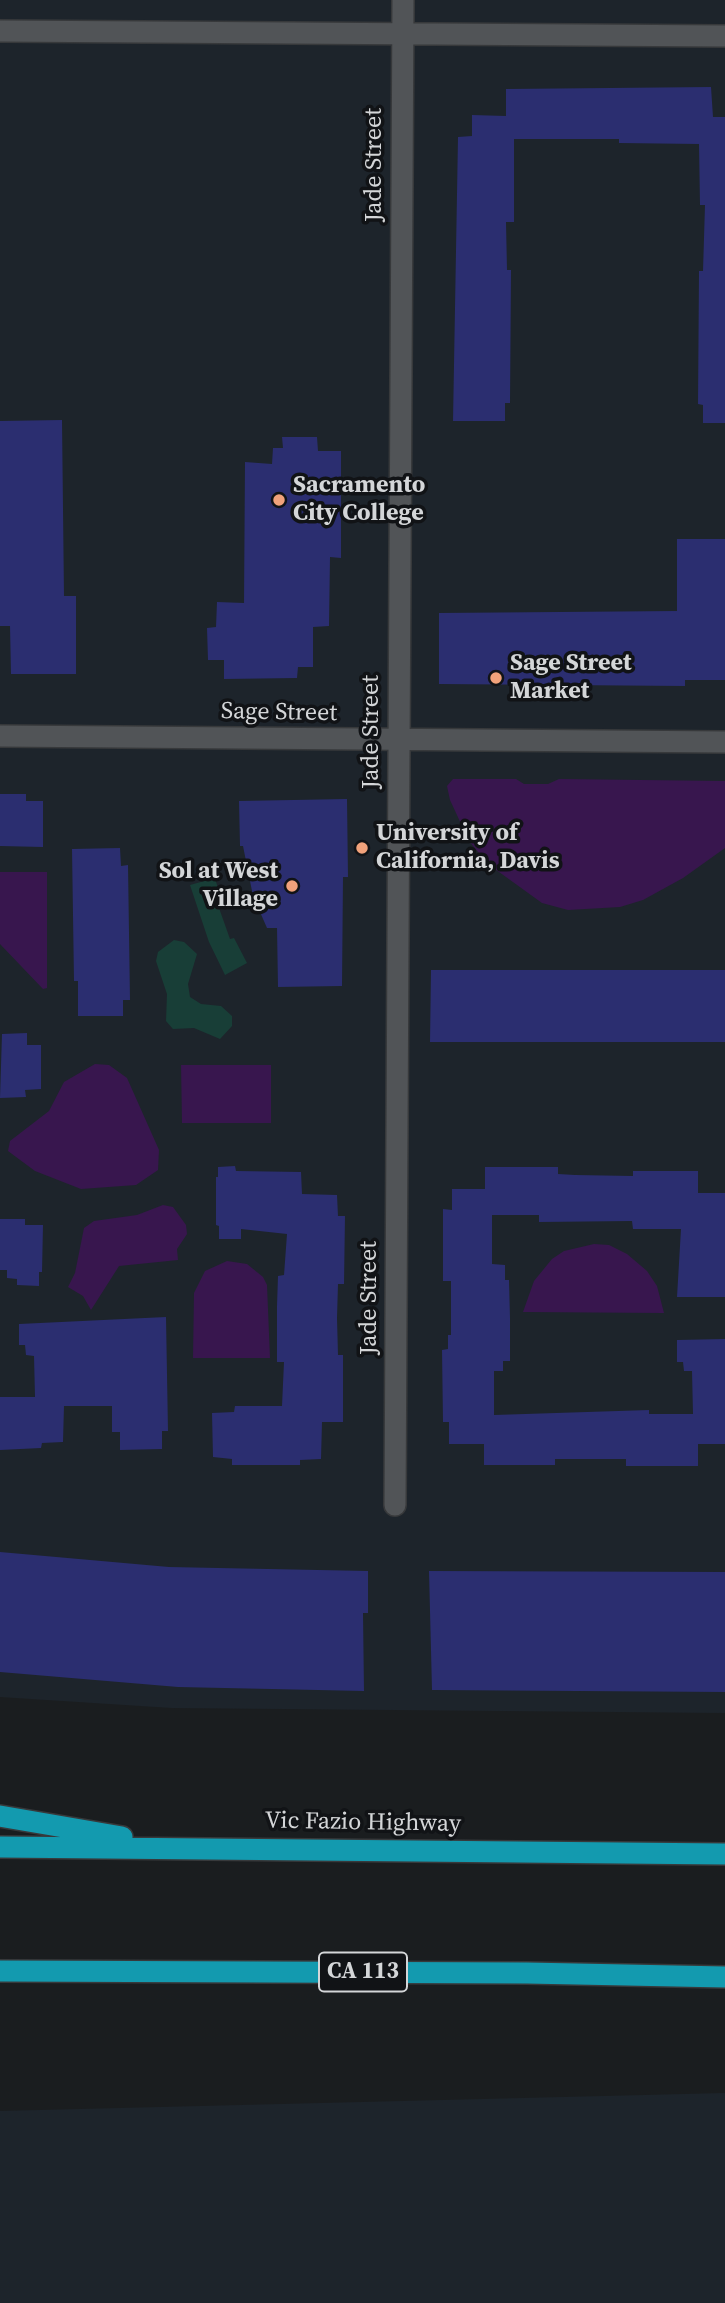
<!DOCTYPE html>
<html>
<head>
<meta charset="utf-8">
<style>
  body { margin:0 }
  canvas { display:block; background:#1a1d1f }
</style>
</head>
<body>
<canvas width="725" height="2303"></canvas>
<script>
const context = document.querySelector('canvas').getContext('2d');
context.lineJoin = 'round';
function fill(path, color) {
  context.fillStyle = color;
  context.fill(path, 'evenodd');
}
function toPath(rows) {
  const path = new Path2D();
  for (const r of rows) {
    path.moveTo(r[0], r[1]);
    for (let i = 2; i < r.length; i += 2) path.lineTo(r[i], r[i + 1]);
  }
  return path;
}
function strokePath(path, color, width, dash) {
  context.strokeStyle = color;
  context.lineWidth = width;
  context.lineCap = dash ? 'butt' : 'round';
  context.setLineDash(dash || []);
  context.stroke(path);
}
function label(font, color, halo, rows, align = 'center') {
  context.font = font + ' "Source Serif 4",serif';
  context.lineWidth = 7;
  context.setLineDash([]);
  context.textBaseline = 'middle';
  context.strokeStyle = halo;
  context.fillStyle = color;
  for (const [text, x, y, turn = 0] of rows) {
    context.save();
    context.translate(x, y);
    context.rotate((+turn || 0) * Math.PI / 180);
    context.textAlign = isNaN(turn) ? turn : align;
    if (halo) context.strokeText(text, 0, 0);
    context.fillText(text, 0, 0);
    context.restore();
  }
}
fill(toPath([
  [0,0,725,0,725,1713,172,1708,0,1697],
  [725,2093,725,2303,0,2303,0,2111]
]), '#1d242b');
fill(toPath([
  [453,779,516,779,524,784,548,784,559,779,725,781,725,848,683,878,643,900,620,907,568,910,542,903,488,864,469,841,450,800,447,786],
  [0,872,47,872,47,988,43,989,0,944],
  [95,1064,109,1065,127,1078,159,1150,158,1170,136,1185,81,1189,35,1171,8,1151,10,1141,49,1111,64,1082],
  [181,1065,271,1065,271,1123,182,1123],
  [163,1205,173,1207,186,1225,187,1234,177,1249,178,1260,119,1266,91,1310,83,1296,68,1287,75,1273,84,1228,94,1221,137,1215],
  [594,1244,609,1245,627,1254,647,1271,657,1286,664,1313,523,1312,534,1281,552,1259,564,1251],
  [227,1261,247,1264,263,1277,267,1285,270,1358,193,1358,194,1293,205,1271]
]), '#38164e');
fill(toPath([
  [215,878,223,906,219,908,230,939,234,938,247,963,225,975,209,942,190,885],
  [174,940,184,942,197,954,188,984,190,997,201,1004,221,1006,232,1016,232,1026,220,1039,194,1028,173,1029,166,1021,167,994,156,961,158,952]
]), '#183e37');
fill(toPath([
  [711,87,713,117,725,117,725,423,703,423,703,405,698,404,699,271,703,271,705,205,700,205,699,144,619,143,619,139,514,139,514,222,506,222,507,270,511,270,510,403,505,403,505,421,453,421,458,137,472,136,472,115,506,116,506,89],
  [62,420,64,596,76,596,76,674,11,674,10,626,0,626,0,421],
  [282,437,317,437,318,451,341,451,341,558,330,557,329,626,313,627,313,667,298,667,297,678,224,679,224,660,208,660,207,628,216,627,217,602,244,603,245,462,272,464,273,448,283,448],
  [677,539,725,539,725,680,685,680,685,686,439,684,439,613,677,611],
  [0,794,26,794,26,801,43,801,43,847,0,846],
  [347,799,348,877,343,877,342,986,278,987,277,928,267,928,253,896,243,846,240,846,239,801],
  [120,848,121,866,128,865,130,1000,123,1000,123,1016,78,1016,78,981,74,981,72,849],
  [431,970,725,970,725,1042,430,1042],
  [27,1033,27,1045,41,1045,41,1089,25,1090,26,1097,0,1098,2,1034],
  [235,1166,236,1171,301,1172,302,1194,337,1195,338,1216,345,1216,344,1284,338,1284,337,1318,338,1355,343,1355,343,1422,322,1422,321,1459,300,1460,300,1465,232,1465,232,1459,213,1457,212,1413,234,1412,235,1406,282,1406,284,1362,277,1362,277,1306,278,1276,284,1275,287,1234,241,1229,241,1239,219,1239,219,1226,216,1225,216,1177,218,1177,218,1167],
  [485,1167,558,1167,558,1174,575,1175,633,1176,633,1171,698,1171,698,1193,725,1193,725,1297,677,1297,681,1229,633,1229,632,1221,539,1222,539,1215,492,1215,492,1264,505,1265,505,1280,509,1280,510,1318,510,1361,503,1361,503,1371,494,1371,494,1415,649,1410,649,1414,693,1414,692,1371,684,1371,683,1362,677,1362,677,1340,725,1339,725,1444,698,1444,698,1466,626,1466,626,1459,555,1459,555,1465,484,1465,484,1444,449,1444,449,1422,443,1422,442,1350,448,1349,448,1335,451,1335,451,1281,443,1281,443,1209,452,1210,452,1189,485,1189],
  [0,1219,25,1219,25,1225,43,1225,42,1272,39,1272,39,1286,17,1285,17,1279,7,1278,7,1270,0,1270],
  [166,1317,168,1431,162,1431,162,1449,120,1450,120,1432,112,1432,112,1406,64,1406,63,1442,42,1443,41,1448,0,1450,0,1397,35,1397,34,1356,26,1355,25,1345,19,1345,19,1324],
  [0,1552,169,1567,368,1571,368,1613,363,1613,364,1691,178,1687,0,1672],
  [429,1571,725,1572,725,1692,432,1690]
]), '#2b2e70');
const street = toPath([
  [0,31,725,36],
  [0,736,725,742],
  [395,1505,403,0]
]);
const highway = toPath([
  [0,1816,122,1837],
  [0,1847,725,1854],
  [0,1971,527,1973,725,1977]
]);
strokePath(street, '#37393b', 24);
strokePath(highway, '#37393b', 24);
strokePath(street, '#515457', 21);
strokePath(highway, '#139aaf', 21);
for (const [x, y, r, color] of [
  [279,500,7,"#f1a27b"],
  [496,678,7,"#f1a27b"],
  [362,848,7,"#f1a27b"],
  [292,886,7,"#f1a27b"]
]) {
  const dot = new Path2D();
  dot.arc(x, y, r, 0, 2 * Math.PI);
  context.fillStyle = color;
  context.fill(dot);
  strokePath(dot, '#111316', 2.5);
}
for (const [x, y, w] of [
  [363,1972,88]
]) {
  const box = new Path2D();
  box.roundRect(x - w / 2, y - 19.5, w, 39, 5);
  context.fillStyle = '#111316';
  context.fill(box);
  strokePath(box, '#d4d6d8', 2);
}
label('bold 23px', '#d4d6d8', null, [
  ["CA 113",363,1972]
]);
label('24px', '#d4d6d8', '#111316', [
  ["Jade Street",375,165,-90],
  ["Sage Street",279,713,1],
  ["Jade Street",372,732,-90],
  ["Jade Street",370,1298,-90],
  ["Vic Fazio Highway",363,1823,1]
]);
label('bold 24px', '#d4d6d8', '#111316', [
  ["Sacramento",293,486],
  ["City College",293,514],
  ["Sage Street",510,664],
  ["Market",510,692],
  ["University of",376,834],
  ["California, Davis",376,862],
  ["Sol at West",278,872,"right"],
  ["Village",278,900,"right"]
], 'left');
</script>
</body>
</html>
